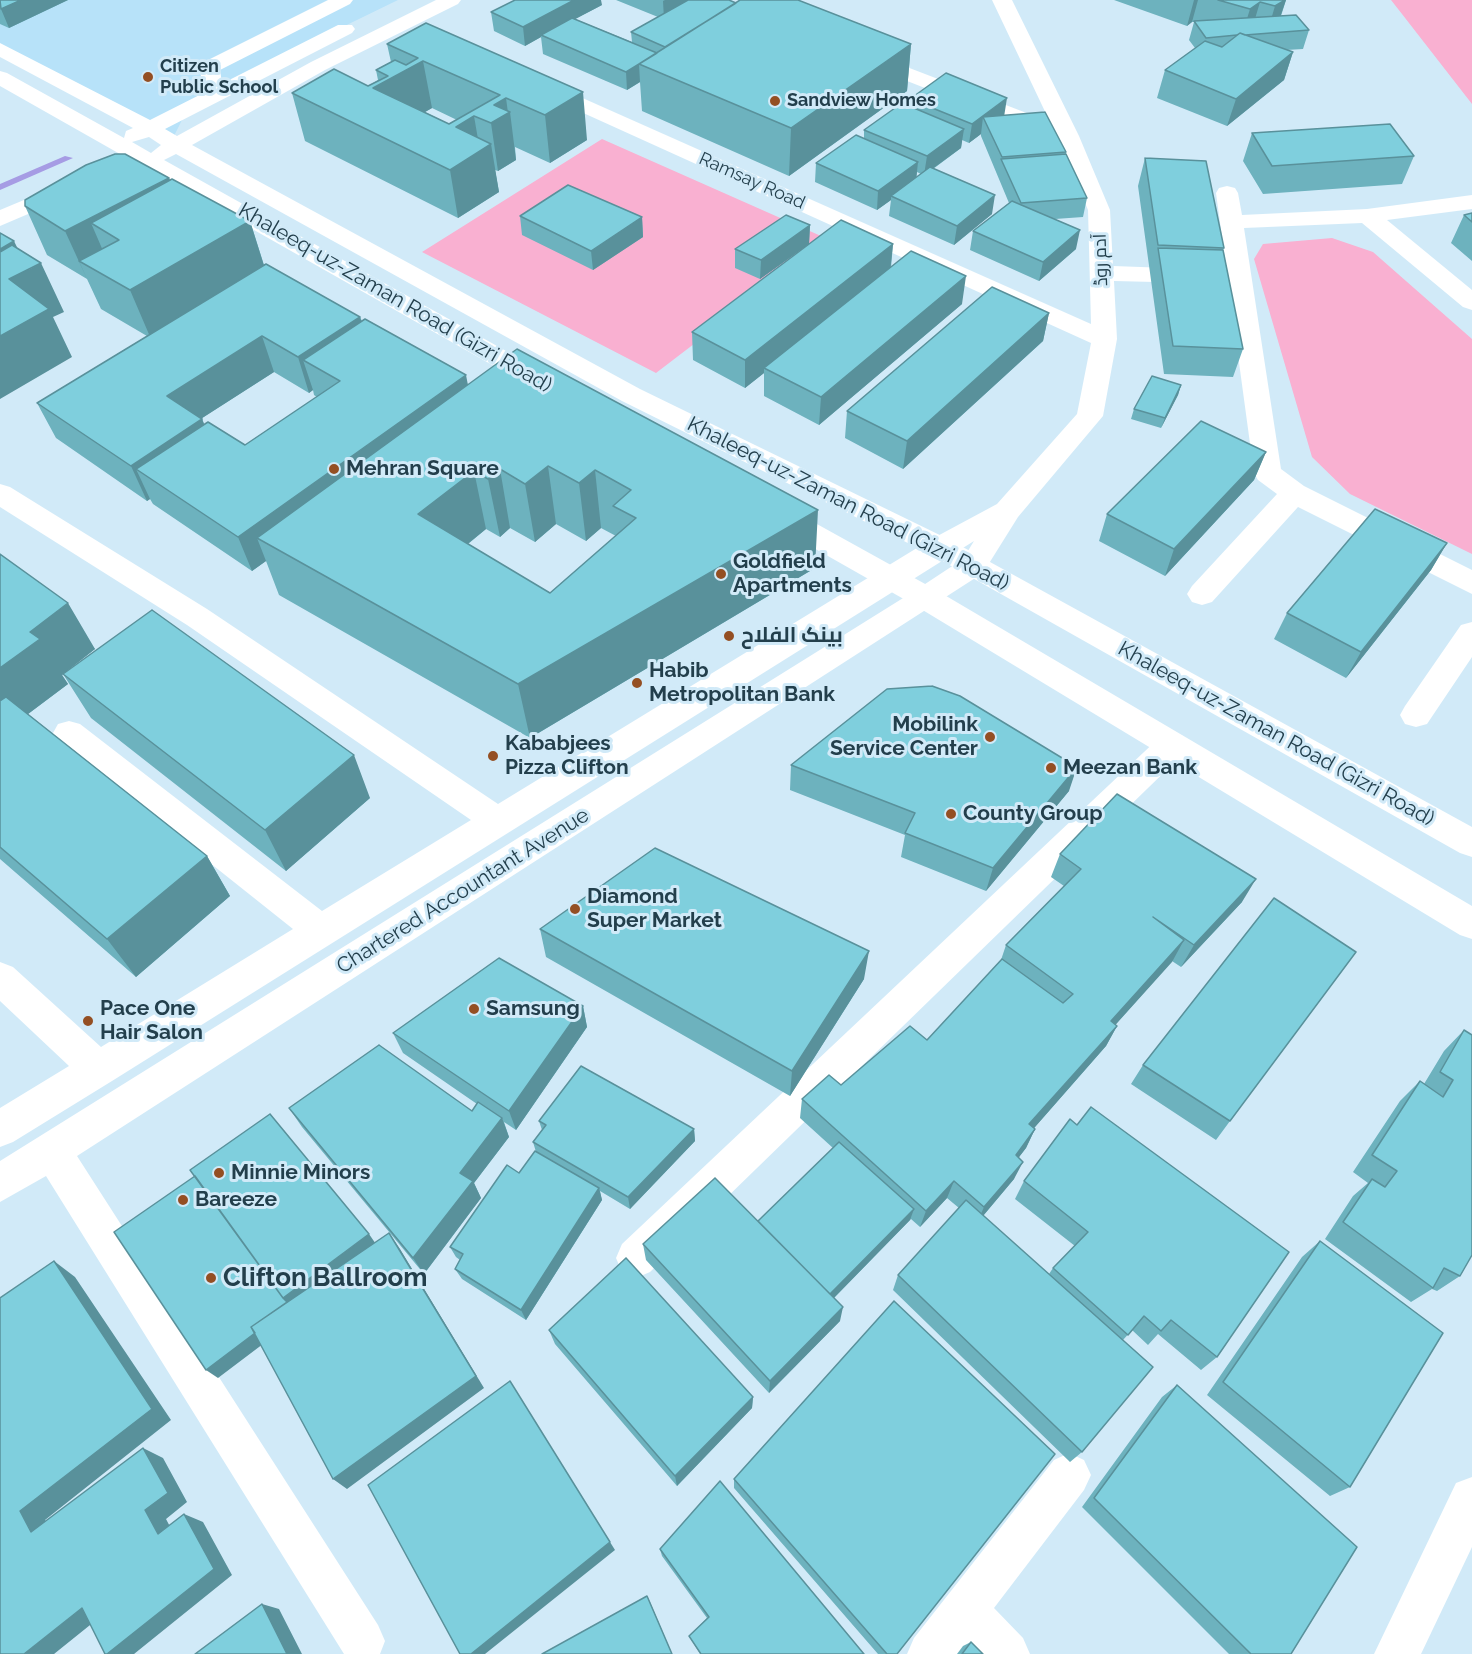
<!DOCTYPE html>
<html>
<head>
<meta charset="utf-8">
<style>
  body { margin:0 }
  canvas { display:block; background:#d1eaf8 }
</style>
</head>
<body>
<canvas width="1472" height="1654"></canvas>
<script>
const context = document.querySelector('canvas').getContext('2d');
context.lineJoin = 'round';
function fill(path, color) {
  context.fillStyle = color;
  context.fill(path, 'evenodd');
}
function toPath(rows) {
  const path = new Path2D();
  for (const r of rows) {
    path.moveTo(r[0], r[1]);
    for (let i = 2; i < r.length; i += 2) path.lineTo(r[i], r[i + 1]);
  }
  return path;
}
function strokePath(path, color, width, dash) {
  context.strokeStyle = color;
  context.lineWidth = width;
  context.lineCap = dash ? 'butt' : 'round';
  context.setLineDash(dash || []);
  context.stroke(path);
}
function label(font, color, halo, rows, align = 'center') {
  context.font = font + ' Raleway,Cairo,sans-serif';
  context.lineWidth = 6;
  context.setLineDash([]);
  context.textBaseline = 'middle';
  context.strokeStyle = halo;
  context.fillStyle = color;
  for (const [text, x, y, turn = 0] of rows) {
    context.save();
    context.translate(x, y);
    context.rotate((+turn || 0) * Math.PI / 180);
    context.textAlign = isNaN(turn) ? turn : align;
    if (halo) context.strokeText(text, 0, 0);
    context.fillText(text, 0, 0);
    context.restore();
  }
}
fill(toPath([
  [0,0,398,0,320,38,184,116,174,136,0,49]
]), '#b7e2f9');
fill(toPath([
  [1391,0,1472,0,1472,104,1402,14],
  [602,139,830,240,656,373,422,252],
  [1332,238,1373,252,1472,339,1472,554,1350,494,1312,457,1254,259,1263,244]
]), '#f9b0d1');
fill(toPath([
  [65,156,73,158,0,190,0,184,65,156]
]), '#a69ce4');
fill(toPath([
  [328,0,353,0,350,4,220,70,224,95,220,99,213,101,206,99,199,67,202,63,328,0],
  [992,0,1012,0,1079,136,1110,210,1113,266,1196,269,1205,271,1208,276,1205,281,1196,283,1114,281,1117,339,1103,416,1018,517,983,573,77,1156,378,1625,385,1641,380,1654,344,1654,46,1176,0,1202,0,1161,916,590,963,559,974,541,112,1081,13,1142,0,1147,0,1108,69,1066,0,1001,0,962,13,967,101,1047,293,929,58,742,53,733,58,724,69,721,80,724,322,911,471,820,187,625,0,507,0,484,10,487,207,609,498,804,930,540,997,504,1077,414,1091,343,537,92,533,88,537,84,551,84,1091,324,1088,210,1057,135,1044,135,859,62,856,58,859,54,873,54,1050,122,992,0],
  [67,182,75,184,78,189,75,194,0,226,0,210,67,182],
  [1227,186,1235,188,1238,193,1242,215,1367,209,1472,195,1472,209,1387,220,1472,290,1472,310,1463,307,1362,223,1244,228,1281,469,1304,486,1472,570,1472,594,1298,507,1212,602,1202,605,1192,602,1187,594,1192,586,1277,494,1258,480,1254,473,1216,193,1219,188,1227,186],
  [1472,622,1472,657,1427,724,1416,727,1405,724,1400,715,1405,706,1461,625,1472,622],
  [1172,732,1183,736,1188,745,1183,754,650,1272,636,1278,622,1272,616,1258,622,1244,1161,736,1172,732],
  [1069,1453,1084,1460,1091,1475,1084,1490,994,1608,1023,1638,1030,1654,974,1654,966,1645,959,1654,907,1654,914,1638,1054,1460,1069,1453],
  [1472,1477,1472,1547,1421,1654,1374,1654,1456,1483,1472,1477]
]), '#fff');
fill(toPath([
  [436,0,461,0,458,4,325,70,192,145,640,389,950,540,1472,827,1472,857,1460,853,930,554,622,401,176,154,164,160,549,375,553,381,549,387,540,389,531,387,0,86,0,71,7,73,124,138,126,131,133,128,0,57,0,43,150,120,338,25,352,25,355,29,352,33,165,129,177,136,311,62,436,0],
  [149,137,161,145,151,153,132,142,149,137],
  [778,505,788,508,936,590,1472,906,1472,939,1460,935,916,606,768,522,764,515,768,508,778,505]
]), '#fff');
fill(toPath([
  [0,0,68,0,9,28,0,24],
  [616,0,729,0,736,3,911,44,907,91,789,176,642,111,640,82,627,90,543,54,541,37,525,46,494,31,491,12,602,5,575,19,632,42,631,32,658,17],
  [1114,0,1286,0,1281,16,1309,30,1303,49,1286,50,1293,52,1284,80,1227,126,1157,98,1165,70,1195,48,1189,40,1194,22,1192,22,1187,26],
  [426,23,587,140,550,163,515,147,516,160,498,171,495,170,499,192,458,218,305,141,292,93,368,86,378,80,376,70,391,62,387,44],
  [432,108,457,120,449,124,425,112],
  [910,99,1004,115,1066,152,1066,154,1087,198,1083,217,1055,219,1076,249,1039,281,970,250,973,231,1009,203,981,136,981,134,969,143,962,140,961,148,933,169,992,214,954,245,889,216,891,200,877,210,815,182,816,163,864,139,864,130,909,106],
  [917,172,921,174,916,178],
  [1252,133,1414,156,1402,184,1263,194,1243,161],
  [1145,158,1224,248,1223,250,1243,349,1233,377,1164,374,1138,186],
  [169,178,170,180,250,221,264,265,360,317,362,321,468,384,815,568,530,738,279,595,266,561,252,571,153,504,150,499,147,501,56,438,37,403,147,336,101,309,87,279,47,255,25,206],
  [274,372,309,393,313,390,314,395,317,397,245,445,204,424,202,418],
  [556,524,586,541,601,528,616,536,550,593,468,544,486,529,500,537,510,528,535,542],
  [1472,213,1472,261,1451,243,1464,215],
  [520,216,642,217,643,237,593,270,522,235],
  [810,225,809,244,760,279,735,268,735,249],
  [893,244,891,268,962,304,819,425,764,396,764,373,745,388,693,360,692,332],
  [1049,313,1043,341,903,469,845,438,847,411],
  [1181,385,1178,395,1161,428,1131,419,1134,409],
  [1266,452,1254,480,1165,576,1099,541,1107,514],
  [1447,543,1431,570,1346,678,1274,639,1287,613],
  [0,554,95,649,64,673,370,798,286,871,91,718,63,674,62,675,68,684,28,714,207,856,230,896,136,977,0,859],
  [791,765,1069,791,986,891,901,857,905,835,790,790],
  [1060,854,1242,902,1181,967,1172,961,1115,1025,1117,1026,1106,1046,1034,1128,1035,1129,1026,1148,1018,1158,1014,1179,983,1216,1049,1274,1053,1268,1075,1246,1015,1199,1024,1181,1070,1119,1217,1357,1201,1370,1158,1334,1148,1345,1132,1330,1123,1340,1082,1452,1070,1462,893,1290,898,1275,959,1208,947,1198,920,1227,911,1219,834,1298,840,1321,769,1393,646,1260,643,1244,758,1221,833,1148,800,1118,802,1099,841,1085,927,1040,1001,960,1006,945,1064,886,1051,877],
  [540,929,864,979,790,1096,546,957],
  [583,1006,587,1027,516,1130,504,1122,509,1137,474,1183,481,1198,424,1274,302,1127,289,1108,472,1111,477,1104,403,1053,393,1033],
  [1464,1030,1460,1276,1437,1291,1432,1289,1411,1302,1325,1239,1353,1196,1368,1183,1353,1172,1400,1101,1420,1081,1424,1084,1444,1051],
  [1143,1065,1230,1121,1216,1140,1131,1084],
  [539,1121,694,1129,695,1141,630,1209,600,1191,602,1200,526,1320,462,1279,455,1269,460,1260,456,1257,450,1247,519,1173,536,1152,533,1142,542,1130],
  [1320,1241,1350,1487,1330,1496,1207,1395,1302,1257],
  [549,1330,753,1397,752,1408,677,1486,555,1344],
  [1177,1385,1291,1654,1229,1654,1082,1507,1162,1397],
  [734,1479,897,1654,878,1654,734,1488],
  [660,1549,864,1654,700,1654,689,1636,707,1618,662,1556],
  [971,1642,983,1654,957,1654,963,1646]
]), '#6db2be');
fill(toPath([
  [21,0,68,0,9,28,1,9],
  [574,0,601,0,602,5,543,36,541,35,541,37,525,46,523,27],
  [665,0,692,0,664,19,663,1],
  [1194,0,1198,0,1192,22,1187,26],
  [1285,0,1286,0,1277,26,1267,33,1275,6],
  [1260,2,1252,29,1242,35,1250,9],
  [911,44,907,91,789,176,791,128],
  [1293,52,1284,80,1227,126,1236,99],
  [423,61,432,108,383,136,373,88],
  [639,64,640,82,627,90,626,72],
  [583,92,587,140,550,163,545,115],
  [506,98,508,113,510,112,516,160,498,171,491,123,494,105],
  [1007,98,1004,117,983,117,981,134,969,143,972,124],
  [474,116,480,151,491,144,499,192,458,218,450,170,456,127],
  [964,129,961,148,924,175,927,156],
  [918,162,916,181,891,196,891,200,877,210,878,191],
  [169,178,187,226,119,240,91,223,110,267,79,261,87,279,65,231],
  [995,195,992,214,954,245,957,226],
  [642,217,643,237,593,270,591,251],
  [250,221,265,269,151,339,130,290],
  [810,225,809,244,760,279,761,260],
  [1080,230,1076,249,1039,281,1043,262],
  [14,241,28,270,41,263,64,312,53,317,72,357,0,399,0,249],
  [893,244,890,272,764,368,764,373,745,388,745,360],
  [966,276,962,304,819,425,821,397],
  [1049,313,1043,341,903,469,907,441],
  [360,317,370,352,303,360,313,390,309,393,298,357],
  [262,336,274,372,182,431,167,396],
  [466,375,473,411,257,538,266,561,252,571,238,537],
  [1181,385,1178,395,1161,428,1165,418],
  [202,419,216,454,136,469,150,499,147,501,131,466],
  [1266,452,1254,480,1165,576,1174,549],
  [548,466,556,524,535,542,525,484],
  [500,469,510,528,500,537,488,479],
  [595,470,601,528,586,541,579,483],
  [474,471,486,529,433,572,418,514],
  [818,510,815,568,530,738,518,684],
  [1447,543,1431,570,1346,678,1361,652],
  [68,603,95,649,62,675,68,684,0,735,0,668,30,632],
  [354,755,370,798,286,871,265,830],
  [1077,767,1069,791,986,891,993,868],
  [207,856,230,896,136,977,107,939],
  [1256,879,1242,902,1181,967,1194,945],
  [1184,940,1172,962,1100,1042,1111,1021],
  [869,951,864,979,790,1096,792,1071],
  [583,1006,587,1027,516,1130,509,1111],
  [1117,1026,1106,1046,1021,1143,1029,1124],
  [502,1118,509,1137,474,1183,481,1198,424,1274,413,1258,460,1173],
  [694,1129,695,1141,630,1209,628,1197],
  [1035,1129,1026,1148,1007,1173,1016,1155],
  [1023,1162,1014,1179,977,1223,984,1207],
  [954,1181,947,1198,920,1227,926,1211],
  [599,1188,602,1200,526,1320,521,1310],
  [914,1209,910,1220,826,1306,828,1296],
  [389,1233,400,1249,484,1388,347,1489,333,1479],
  [369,1234,380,1250,300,1316,218,1378,206,1370,283,1298],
  [54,1261,75,1277,171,1420,45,1520,55,1540,31,1532,20,1511],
  [843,1307,840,1321,769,1393,770,1381],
  [753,1397,752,1408,677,1486,675,1476],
  [143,1448,163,1458,187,1502,166,1519,178,1542,158,1534,145,1510],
  [184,1514,203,1522,232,1575,134,1654,107,1654],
  [610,1542,615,1550,485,1654,471,1654],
  [647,1596,650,1602,672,1654,671,1654],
  [262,1604,279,1609,302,1654,287,1654],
  [82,1608,105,1613,54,1654,24,1654]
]), '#59919b');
const building = toPath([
  [0,0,21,0,1,9,0,0],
  [515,0,574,0,523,27,491,12,515,0],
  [688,0,729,0,736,3,665,47,631,32,688,0],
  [740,0,798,0,911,44,791,128,639,64,740,0],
  [1218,0,1285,0,1275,6,1260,2,1250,9,1218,0],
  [1296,15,1309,30,1245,35,1240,33,1237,35,1206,38,1194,21,1296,15],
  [572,18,657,53,626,72,541,35,572,18],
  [426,23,583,92,545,115,506,98,494,105,510,112,491,123,474,116,456,127,491,144,450,170,292,93,334,69,368,86,388,76,376,70,395,60,406,65,418,58,387,44,426,23],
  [423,61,500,95,449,124,373,88,423,61],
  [1240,33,1293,52,1236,99,1165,70,1205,41,1222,47,1240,33],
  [946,73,1007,98,972,124,910,99,946,73],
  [902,103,964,129,927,156,864,130,902,103],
  [1045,112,1066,152,1002,157,983,117,1045,112],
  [1390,124,1414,156,1272,166,1252,133,1390,124],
  [856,135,918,162,878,191,816,163,856,135],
  [115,154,125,154,169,178,65,231,25,206,25,200,86,165,115,154],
  [1066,154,1087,198,1021,203,1001,159,1066,154],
  [1145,158,1206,161,1224,248,1158,245,1145,158],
  [930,167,995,195,957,226,891,196,930,167],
  [172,179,250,221,130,290,79,261,119,240,91,223,172,179],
  [568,185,642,217,591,251,520,216,568,185],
  [1012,201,1080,230,1043,262,973,231,1012,201],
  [1472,213,1472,222,1464,215,1472,213],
  [786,215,810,225,761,260,735,249,786,215],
  [841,220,893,244,745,360,692,332,841,220],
  [0,233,14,241,0,249,0,233],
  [12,245,41,263,9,279,49,309,0,336,0,252,12,245],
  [1158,248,1223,250,1243,349,1173,346,1158,248],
  [911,251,966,276,821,397,764,368,911,251],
  [266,264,360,317,298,357,262,336,167,396,202,419,131,466,37,403,266,264],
  [992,287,1049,313,907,441,847,411,992,287],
  [365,319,466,375,238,537,136,469,208,422,245,445,340,381,303,360,365,319],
  [517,349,818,510,518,684,257,538,517,349],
  [548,466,579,483,595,470,631,490,613,506,636,518,550,593,418,514,474,471,488,479,500,469,525,484,548,466],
  [1152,376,1181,385,1165,418,1134,409,1152,376],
  [1201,421,1266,452,1174,549,1107,514,1201,421],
  [1375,509,1447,543,1361,652,1287,613,1375,509],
  [0,554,68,603,30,632,40,639,0,668,0,554],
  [152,610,354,755,265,830,63,674,152,610],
  [932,686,960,696,1077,767,993,868,905,833,915,813,791,765,887,689,932,686],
  [6,697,207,856,107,939,0,847,0,701,6,697],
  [1117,794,1256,879,1194,945,1153,917,1184,940,1111,1021,1117,1026,1029,1124,1035,1129,1016,1155,1023,1162,984,1207,954,1181,926,1211,802,1099,829,1075,841,1085,910,1026,927,1040,1002,959,1063,1003,1073,994,1006,945,1081,869,1060,854,1117,794],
  [655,848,869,951,792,1071,540,929,655,848],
  [1274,898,1356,952,1230,1121,1143,1065,1274,898],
  [499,958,583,1006,509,1111,393,1033,499,958],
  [1464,1030,1472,1035,1472,1255,1460,1276,1444,1268,1433,1288,1343,1222,1372,1179,1385,1187,1397,1171,1372,1155,1420,1081,1443,1097,1453,1080,1440,1072,1464,1030],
  [379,1045,472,1111,478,1102,502,1118,460,1173,473,1181,413,1258,289,1108,379,1045],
  [581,1066,694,1129,628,1197,533,1142,546,1125,539,1121,581,1066],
  [1091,1107,1289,1252,1217,1357,1171,1320,1161,1331,1144,1316,1128,1335,1053,1268,1088,1232,1024,1181,1070,1119,1077,1125,1091,1107],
  [270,1114,369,1234,283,1298,190,1170,270,1114],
  [839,1142,914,1209,830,1294,758,1221,839,1142],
  [535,1151,599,1188,521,1310,455,1269,463,1254,450,1247,507,1165,519,1173,535,1151],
  [195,1176,283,1298,287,1302,251,1327,255,1333,206,1370,114,1232,195,1176],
  [715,1178,843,1307,770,1381,643,1244,715,1178],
  [966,1200,1153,1367,1082,1452,898,1275,966,1200],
  [389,1233,476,1376,333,1479,251,1327,389,1233],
  [1320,1241,1443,1333,1350,1487,1223,1382,1320,1241],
  [626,1258,753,1397,675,1476,549,1330,626,1258],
  [54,1261,152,1409,20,1511,31,1532,143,1448,168,1493,145,1510,158,1534,184,1514,214,1569,107,1654,105,1654,82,1608,24,1654,0,1654,0,1298,54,1261],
  [894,1301,1055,1454,897,1654,887,1654,734,1479,894,1301],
  [510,1381,610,1542,471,1654,460,1654,368,1485,510,1381],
  [1177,1385,1357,1547,1291,1654,1251,1654,1094,1498,1177,1385],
  [720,1481,864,1654,701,1654,689,1636,709,1617,660,1549,720,1481],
  [647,1596,672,1654,542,1654,647,1596],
  [262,1604,287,1654,195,1654,262,1604],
  [971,1642,983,1654,962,1654,971,1642]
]);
fill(building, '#7fcfdd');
strokePath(building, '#59919b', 1.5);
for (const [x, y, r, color] of [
  [148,77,6,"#944f23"],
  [775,101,6,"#944f23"],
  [334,469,6,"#944f23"],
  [721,574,6,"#944f23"],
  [729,636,6,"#944f23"],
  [637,683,6,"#944f23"],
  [990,737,6,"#944f23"],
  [493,756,6,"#944f23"],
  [1051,768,6,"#944f23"],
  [951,814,6,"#944f23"],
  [575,909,6,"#944f23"],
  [474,1009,6,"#944f23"],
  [88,1021,6,"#944f23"],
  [219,1173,6,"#944f23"],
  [183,1200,6,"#944f23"],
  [211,1278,6,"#944f23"]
]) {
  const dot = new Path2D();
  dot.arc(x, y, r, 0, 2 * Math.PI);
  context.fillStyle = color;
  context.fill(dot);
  strokePath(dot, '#d1eaf8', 2);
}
label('bold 18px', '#233f4c', '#d1eaf8', [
  ["Citizen",160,67],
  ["Public School",160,88],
  ["Sandview Homes",787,101]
], 'left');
label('18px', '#233f4c', '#d1eaf8', [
  ["Ramsay Road",752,181,24],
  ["آدم روڈ",1101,260,-92]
]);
label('21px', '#233f4c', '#d1eaf8', [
  ["Khaleeq-uz-Zaman Road (Gizri Road)",395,298,30],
  ["Khaleeq-uz-Zaman Road (Gizri Road)",848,504,27],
  ["Khaleeq-uz-Zaman Road (Gizri Road)",1276,734,29],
  ["Chartered Accountant Avenue",463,891,-32]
]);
label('bold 21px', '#233f4c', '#d1eaf8', [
  ["Mehran Square",346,469],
  ["Goldfield",733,562],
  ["Apartments",733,586],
  ["بینک الفلاح",741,636],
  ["Habib",649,671],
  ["Metropolitan Bank",649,695],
  ["Mobilink",978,725,"right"],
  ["Service Center",978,749,"right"],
  ["Kababjees",505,744],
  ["Pizza Clifton",505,768],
  ["Meezan Bank",1063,768],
  ["County Group",963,814],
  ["Diamond",587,897],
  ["Super Market",587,921],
  ["Pace One",100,1009],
  ["Hair Salon",100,1033],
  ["Samsung",486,1009],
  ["Minnie Minors",231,1173],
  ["Bareeze",195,1200]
], 'left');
label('bold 26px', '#233f4c', '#d1eaf8', [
  ["Clifton Ballroom",223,1278]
], 'left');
</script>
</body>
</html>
